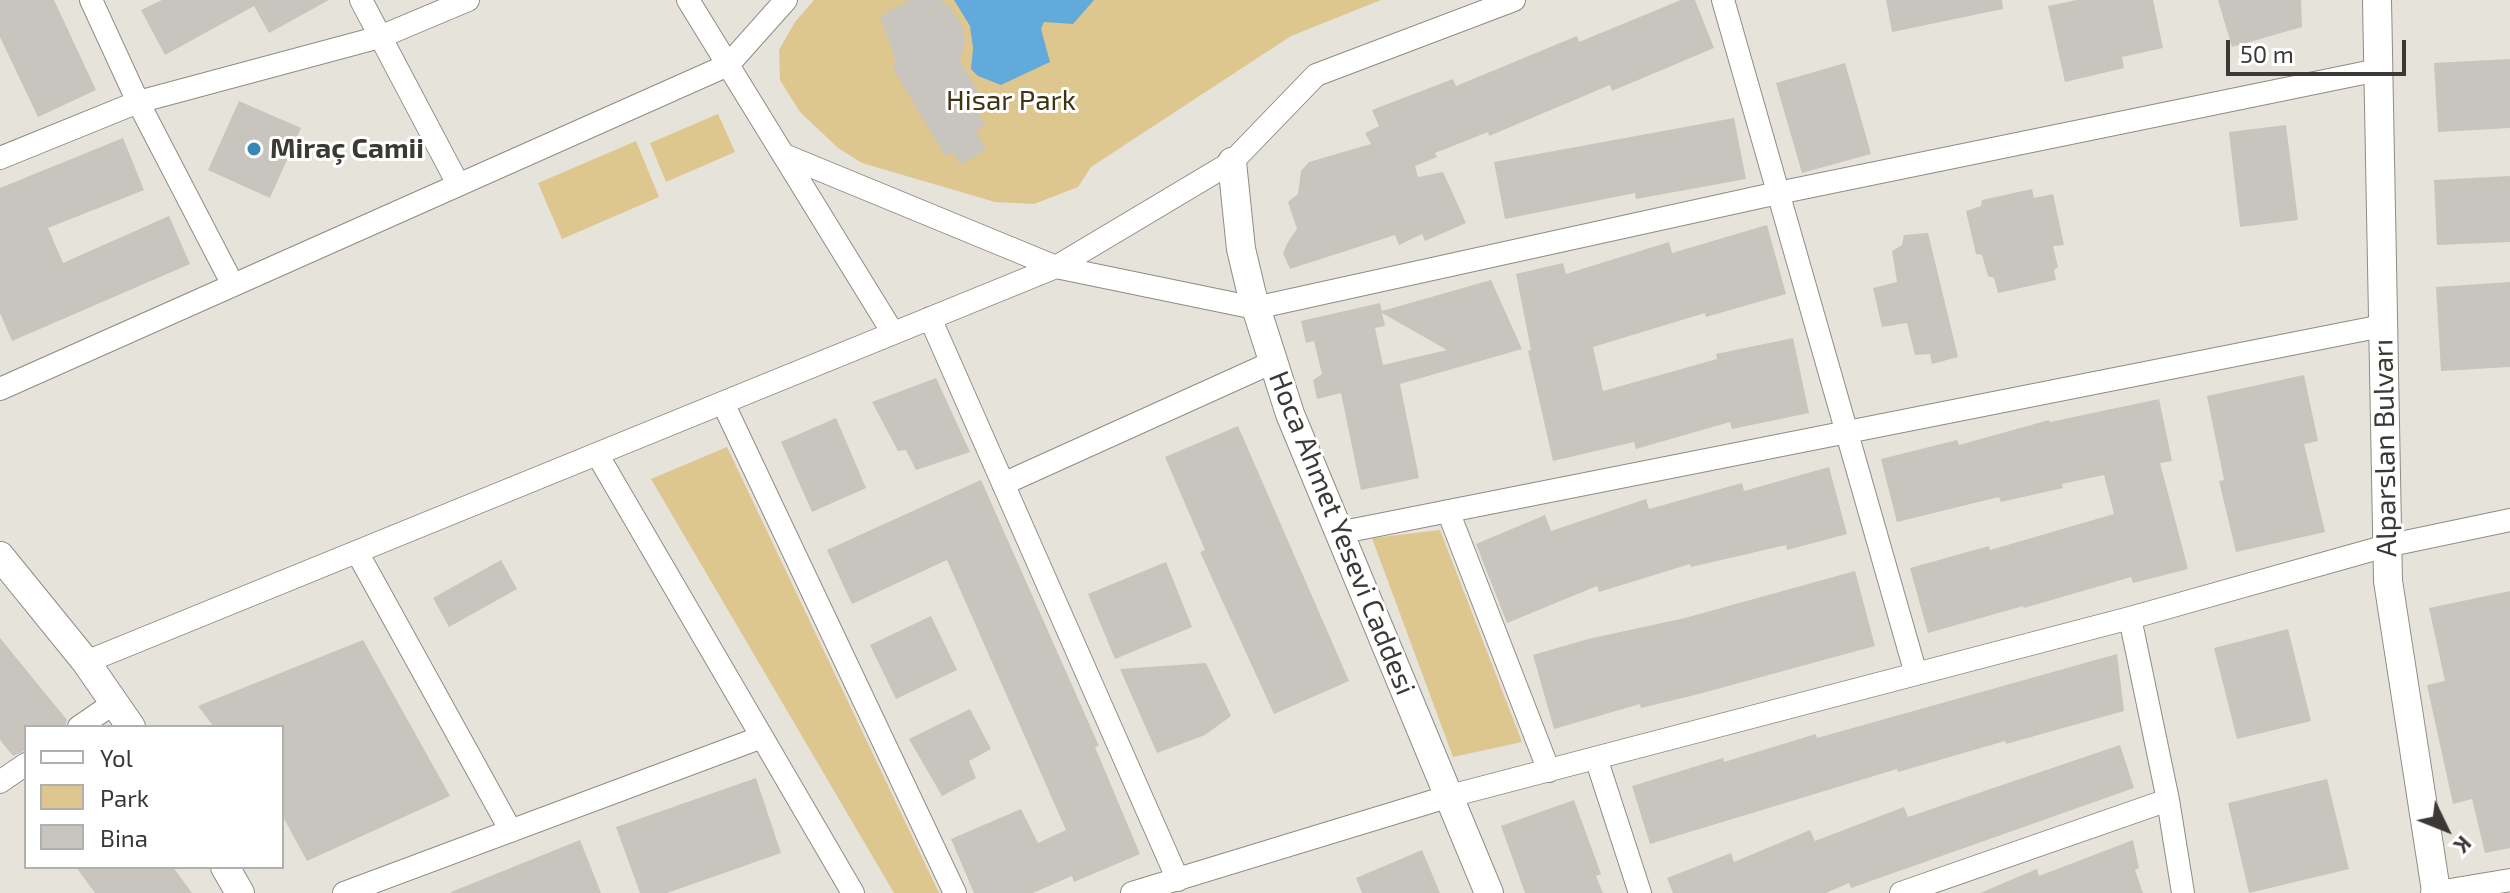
<!DOCTYPE html>
<html>
<head>
<meta charset="utf-8">
<style>
  body { margin:0 }
  #map { position:relative; width:2510px; height:893px; overflow:hidden; background:#e6e3db; font-family:"Exo 2",sans-serif }
  canvas { display:block }
  .legend { position:absolute; left:24px; top:725px; width:260px; height:144px; box-sizing:border-box; background:#fff; border:2px solid #b0b0af; margin:0; padding:10px 14px; list-style:none; font-size:24px; color:#3a3936 }
  .legend li { display:flex; align-items:center; gap:16px; height:40px }
  .legend b { width:40px; border:2px solid #b0b0af }
  .north { position:absolute; left:2406px; top:789px; width:80px; height:80px; -webkit-text-stroke:6px #fff; paint-order:stroke; rotate:133deg; font-size:22px; font-weight:700; line-height:32px; text-align:center; color:#3a3936 }
  .north::after { content:''; display:block; margin:auto; width:28px; height:36px; background:#3a3936; clip-path:polygon(50% 0,100% 100%,50% 72%,0 100%) }
  .scale { position:absolute; left:2226px; top:40px; width:180px; height:36px; box-sizing:border-box; border:4px solid #3a3936; border-top:0; padding-left:10px; font-size:24px; line-height:28px; white-space:nowrap; color:#3a3936; -webkit-text-stroke:6px #fff; paint-order:stroke }
</style>
</head>
<body>
<div id="map">
<canvas width="2510" height="893"></canvas>
<ul class="legend">
<li><b style="height:10px;background:#fff"></b>Yol</li>
<li><b style="height:22px;background:#dec68f"></b>Park</li>
<li><b style="height:22px;background:#c8c5be"></b>Bina</li>
</ul>
<div class="north">K</div>
<div class="scale">50 m</div>
</div>
<script>
const context = document.querySelector('canvas').getContext('2d');
context.lineJoin = 'round';
function fill(path, color) {
  context.fillStyle = color;
  context.fill(path, 'evenodd');
}
function toPath(rows) {
  const path = new Path2D();
  for (const r of rows) {
    path.moveTo(r[0], r[1]);
    for (let i = 2; i < r.length; i += 2) path.lineTo(r[i], r[i + 1]);
  }
  return path;
}
function strokePath(path, color, width, dash) {
  context.strokeStyle = color;
  context.lineWidth = width;
  context.lineCap = dash ? 'butt' : 'round';
  context.setLineDash(dash || []);
  context.stroke(path);
}
function label(font, color, halo, rows, align = 'center') {
  context.font = font + ' "Exo 2",sans-serif';
  context.lineWidth = 6;
  context.setLineDash([]);
  context.textBaseline = 'middle';
  context.strokeStyle = halo;
  context.fillStyle = color;
  for (const [text, x, y, turn = 0] of rows) {
    context.save();
    context.translate(x, y);
    context.rotate((+turn || 0) * Math.PI / 180);
    context.textAlign = isNaN(turn) ? turn : align;
    if (halo) context.strokeText(text, 0, 0);
    context.fillText(text, 0, 0);
    context.restore();
  }
}
fill(toPath([
  [814,0,1381,0,1291,36,1091,167,1078,187,1034,204,995,202,862,163,838,148,800,112,780,80,779,50,795,22],
  [718,114,735,152,666,182,650,143],
  [636,141,659,197,562,239,538,183],
  [727,447,939,893,894,893,651,479],
  [1440,530,1522,742,1453,757,1372,538]
]), '#dec68f');
fill(toPath([
  [954,0,1094,0,1073,24,1044,22,1041,29,1050,62,1001,85,978,76,971,69,973,48,970,26]
]), '#61aadb');
fill(toPath([
  [0,0,54,0,96,90,38,117,0,37],
  [162,0,329,0,269,33,254,6,165,55,141,10],
  [909,0,940,0,948,5,962,24,965,43,960,61,982,98,973,105,985,125,976,131,986,150,960,165,953,152,945,156,894,70,895,58,880,17],
  [1681,0,1695,0,1714,48,1612,91,1610,85,1489,136,1488,132,1435,153,1437,157,1415,166,1418,177,1443,172,1466,223,1425,241,1422,234,1399,245,1395,235,1290,269,1283,253,1288,242,1297,229,1288,202,1298,194,1301,171,1309,162,1371,144,1365,133,1379,126,1372,110,1453,79,1456,86,1577,36,1579,42],
  [1886,0,2002,0,2003,9,1892,32],
  [2077,0,2153,0,2163,48,2122,57,2124,68,2065,82,2048,6],
  [2218,0,2301,0,2302,27,2232,47],
  [2510,59,2510,128,2438,132,2434,63],
  [1845,63,1871,154,1802,173,1776,83],
  [239,101,301,128,270,198,208,170],
  [1734,118,1746,179,1636,199,1635,193,1505,219,1494,162],
  [2286,125,2298,220,2240,227,2229,132],
  [123,138,144,190,48,228,63,263,169,216,190,264,12,341,0,313,0,188],
  [2510,176,2510,242,2437,245,2434,180],
  [2032,189,2034,198,2053,194,2064,245,2053,246,2058,267,2054,270,2056,280,1998,293,1994,278,1988,276,1982,255,1976,254,1966,211,1981,206,1982,200],
  [1767,225,1786,294,1706,317,1705,313,1593,347,1603,391,1717,359,1716,354,1793,338,1809,413,1732,429,1730,422,1636,449,1634,442,1553,461,1528,351,1531,350,1516,274,1563,263,1566,274,1669,242,1672,253],
  [1928,233,1958,357,1932,364,1930,354,1915,355,1907,323,1882,327,1873,288,1897,282,1892,251,1902,245,1904,235],
  [1491,280,1522,349,1400,384,1419,478,1361,490,1341,393,1317,399,1313,380,1322,374,1314,341,1306,343,1301,321,1380,303,1382,311],
  [1382,313,1447,350,1383,365,1375,328,1385,326],
  [2510,282,2510,367,2441,371,2436,287],
  [2304,375,2318,441,2304,444,2325,532,2236,552,2219,481,2224,480,2207,396],
  [936,378,970,452,916,470,906,450,898,451,872,402],
  [2159,399,2172,461,2160,463,2188,569,2133,583,2131,577,2024,608,2023,606,1928,633,1910,568,1989,546,1990,550,2114,514,2104,475,2062,484,2063,488,2001,502,1999,497,1897,522,1881,459,1957,440,1959,445,2049,420,2050,422],
  [836,418,866,488,812,512,781,442],
  [1238,426,1349,681,1274,714,1200,552,1205,550,1165,457],
  [1829,467,1847,534,1787,550,1786,545,1691,567,1690,564,1599,592,1597,586,1507,623,1476,544,1545,515,1551,531,1646,499,1649,509,1742,483,1744,491],
  [981,480,1099,746,1095,747,1140,854,1074,882,1072,876,1033,893,974,893,951,839,1021,809,1038,843,1066,830,947,560,852,604,827,550],
  [501,560,517,589,449,627,433,598],
  [1166,562,1192,627,1115,659,1088,594],
  [1855,571,1875,646,1699,694,1641,708,1640,704,1554,729,1533,655,1588,639,1685,618],
  [2510,591,2510,848,2485,853,2472,799,2453,804,2427,685,2445,681,2429,608],
  [931,616,957,670,896,699,870,645],
  [2288,629,2311,721,2237,739,2214,648],
  [0,638,67,720,65,727,26,727,26,750,13,756,0,740],
  [363,640,450,796,307,861,282,815,282,727,214,727,198,706],
  [2117,654,2124,711,2006,744,2005,741,1898,772,1897,769,1650,844,1632,786,1723,758,1724,762,1816,734,1817,738],
  [1206,663,1231,716,1205,735,1157,753,1120,669],
  [970,709,991,749,969,761,976,778,942,796,909,739],
  [2120,745,2134,788,1851,888,1849,883,1826,893,1673,893,1667,878,1731,853,1734,862,1810,830,1815,841,1904,807,1908,817],
  [756,778,781,853,667,893,640,893,616,827],
  [2327,779,2349,869,2249,893,2228,803],
  [1574,800,1601,874,1596,876,1603,893,1525,893,1501,826],
  [580,840,601,893,452,893,451,892],
  [2133,840,2139,868,2135,870,2143,893,1980,893,2037,869,2039,876],
  [1422,850,1440,893,1362,893,1356,878],
  [76,867,173,867,192,893,95,893]
]), '#c8c5be');
const minor = toPath([
  [91,0,138,102,233,285],
  [361,0,458,184],
  [688,0,893,333],
  [1723,0,1916,674],
  [784,155,1056,267,1255,308,1778,193,2378,70],
  [0,158,138,102,380,37,468,0],
  [930,318,1178,880],
  [0,389,728,65,786,0],
  [723,403,955,893],
  [597,454,853,893],
  [1003,484,1273,362],
  [1448,511,1549,771],
  [1338,533,2382,326],
  [357,552,511,831],
  [2130,618,2168,800,2183,893],
  [86,662,1056,267,1232,162,1316,75,1514,0],
  [79,727,114,703],
  [1596,758,1640,893],
  [0,782,26,764],
  [344,893,762,737],
  [1132,893,1450,796,2130,618,2386,546,2510,520],
  [1901,893,2168,800],
  [2432,893,2510,880]
]);
const tertiary = toPath([
  [2377,0,2388,581,2436,891],
  [1232,162,1241,249,1252,295,1290,414,1489,893],
  [0,556,86,662,131,727],
  [225,867,240,893]
]);
strokePath(minor, '#8f8c85', 24);
strokePath(tertiary, '#8f8c85', 30);
strokePath(minor, '#fff', 22);
strokePath(tertiary, '#fff', 28);
for (const [x, y, r, color] of [
  [254,149,8,"#3686b8"]
]) {
  const dot = new Path2D();
  dot.arc(x, y, r, 0, 2 * Math.PI);
  context.fillStyle = color;
  context.fill(dot);
  strokePath(dot, '#fff', 3);
}
label('28px', '#413412', '#fff', [
  ["Hisar Park",1011,101]
]);
label('bold 28px', '#3a3936', '#fff', [
  ["Miraç Camii",270,149]
], 'left');
label('28px', '#3a3936', '#fff', [
  ["Alparslan Bulvarı",2385,448,-91],
  ["Hoca Ahmet Yesevi Caddesi",1342,533,68]
]);
</script>
</body>
</html>
